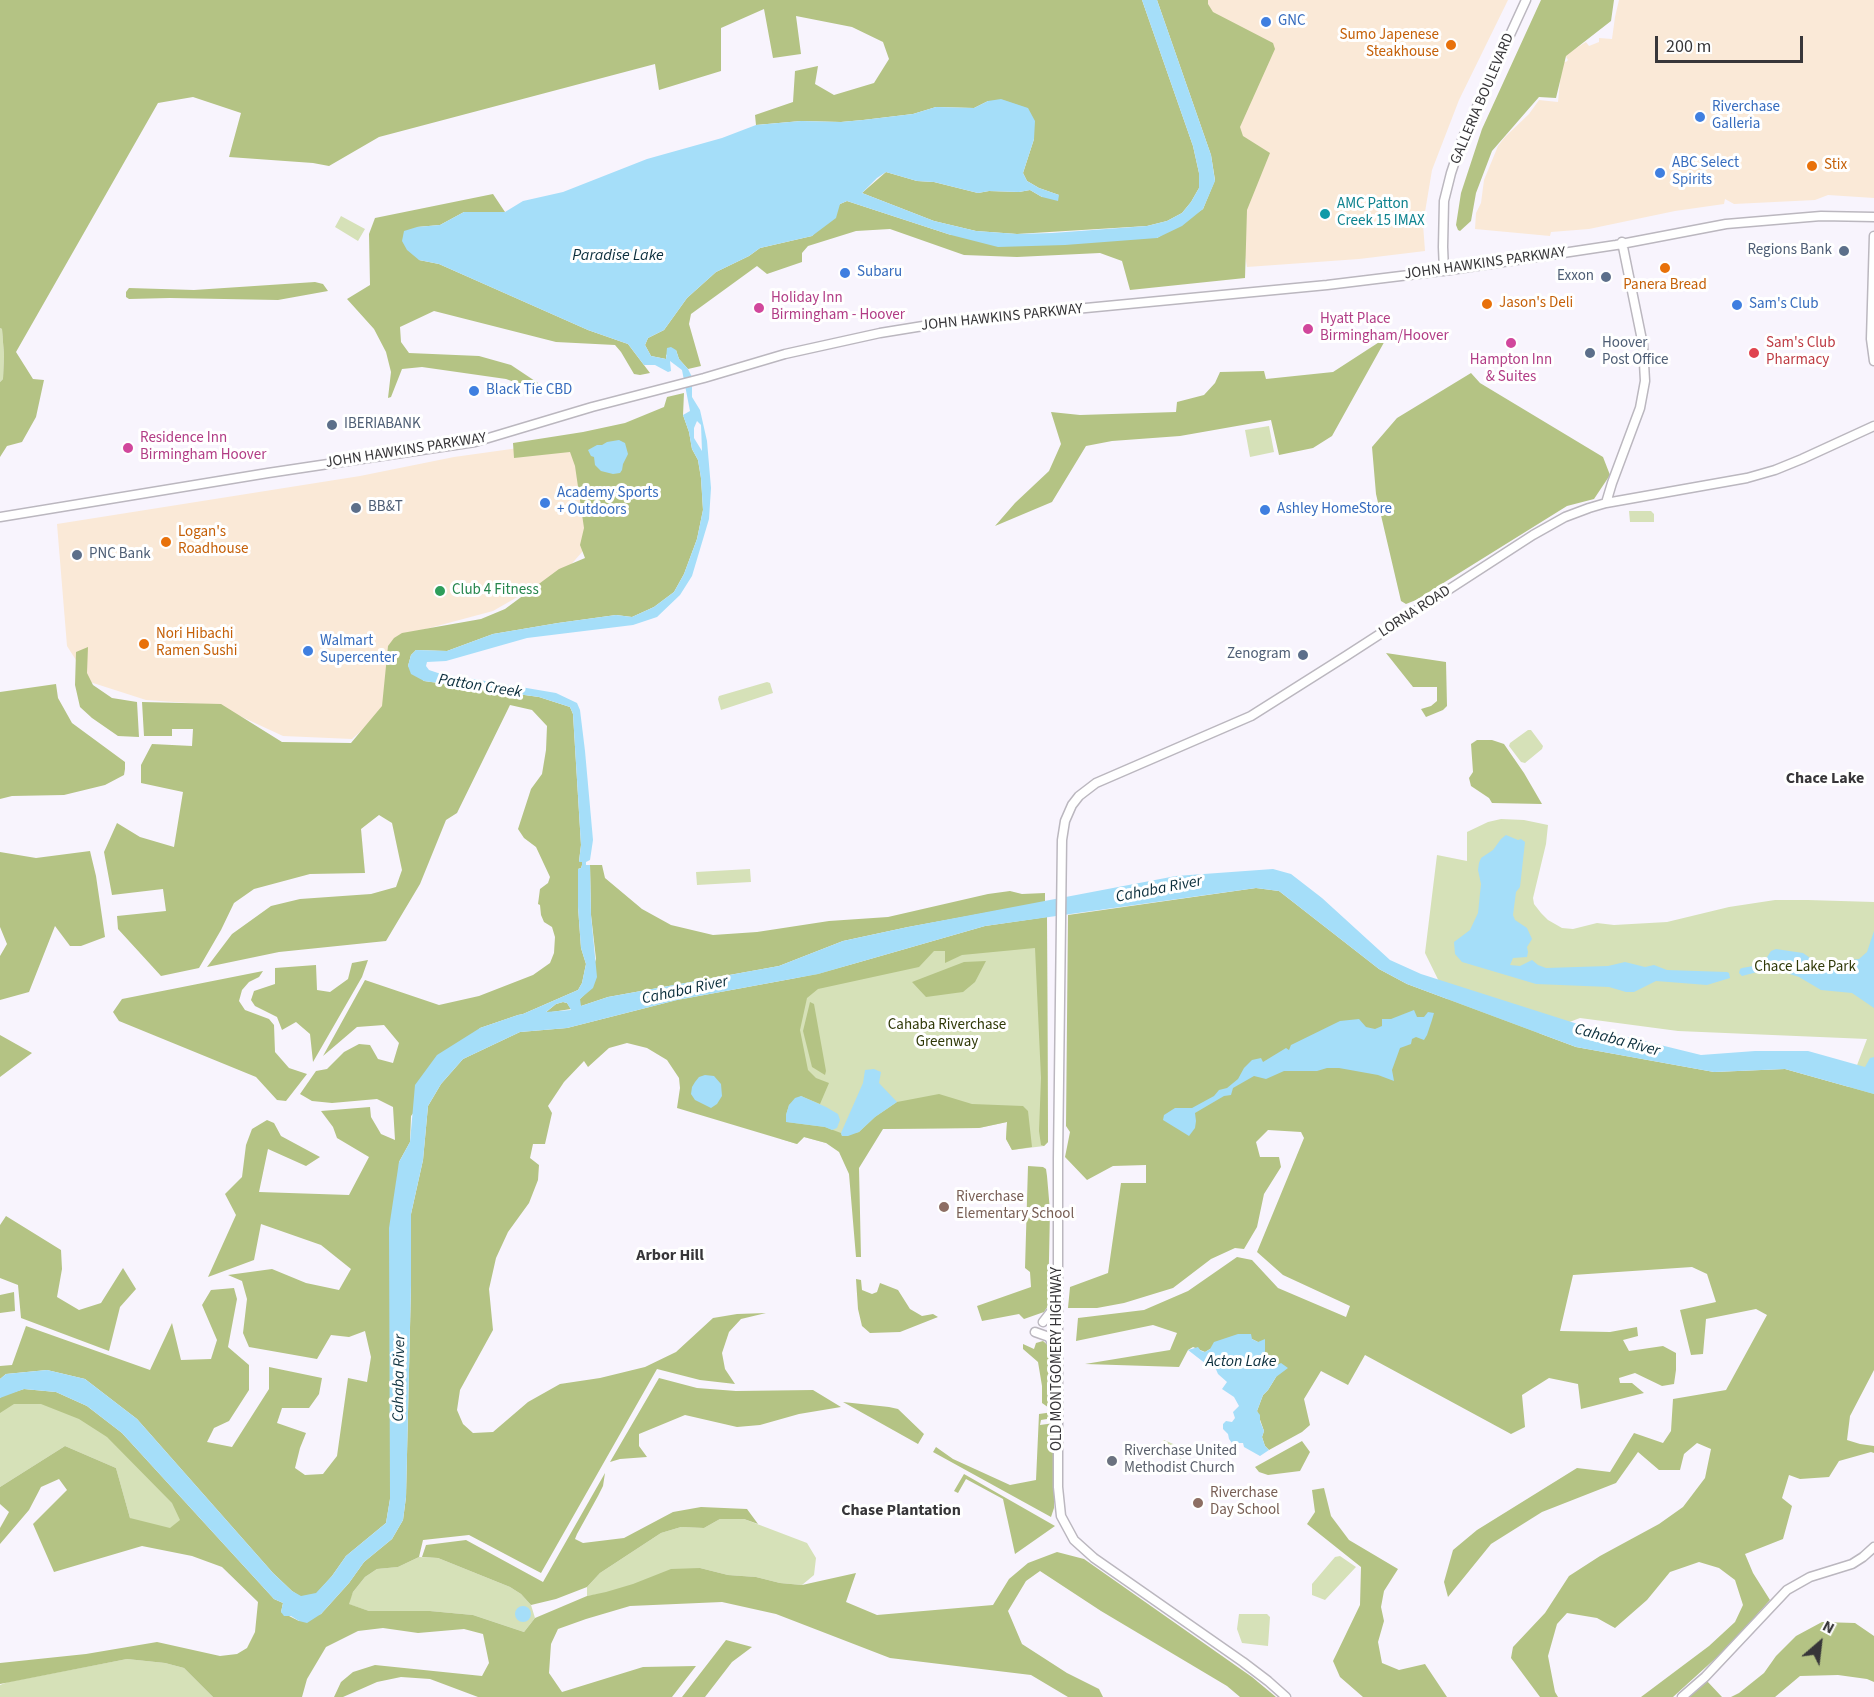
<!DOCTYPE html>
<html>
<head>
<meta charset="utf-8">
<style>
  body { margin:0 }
  #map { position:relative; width:1874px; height:1697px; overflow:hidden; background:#f8f4fd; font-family:"Source Sans 3",sans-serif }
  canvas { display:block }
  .north { position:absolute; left:1790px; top:1613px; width:60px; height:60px; -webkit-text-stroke:4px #fff; paint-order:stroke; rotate:28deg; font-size:16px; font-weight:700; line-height:24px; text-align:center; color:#373639 }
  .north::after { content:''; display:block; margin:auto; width:21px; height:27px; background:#373639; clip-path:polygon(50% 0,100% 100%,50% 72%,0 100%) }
  .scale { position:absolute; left:1655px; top:36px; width:148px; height:27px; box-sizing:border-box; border:3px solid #373639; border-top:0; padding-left:8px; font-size:18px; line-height:21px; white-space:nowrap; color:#373639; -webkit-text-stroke:4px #fff; paint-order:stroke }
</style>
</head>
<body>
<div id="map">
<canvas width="1874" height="1697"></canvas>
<div class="north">N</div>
<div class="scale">200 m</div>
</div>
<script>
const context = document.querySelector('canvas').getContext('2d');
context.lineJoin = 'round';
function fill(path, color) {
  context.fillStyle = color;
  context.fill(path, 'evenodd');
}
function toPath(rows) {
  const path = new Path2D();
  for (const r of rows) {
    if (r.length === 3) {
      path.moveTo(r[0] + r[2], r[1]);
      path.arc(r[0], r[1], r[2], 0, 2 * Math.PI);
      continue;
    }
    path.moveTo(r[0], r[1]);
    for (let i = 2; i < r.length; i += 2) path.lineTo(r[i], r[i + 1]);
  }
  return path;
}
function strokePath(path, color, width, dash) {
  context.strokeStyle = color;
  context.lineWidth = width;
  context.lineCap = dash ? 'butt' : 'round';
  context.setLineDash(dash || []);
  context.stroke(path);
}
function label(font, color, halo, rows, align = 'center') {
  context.font = font + ' "Source Sans 3",sans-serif';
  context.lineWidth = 6;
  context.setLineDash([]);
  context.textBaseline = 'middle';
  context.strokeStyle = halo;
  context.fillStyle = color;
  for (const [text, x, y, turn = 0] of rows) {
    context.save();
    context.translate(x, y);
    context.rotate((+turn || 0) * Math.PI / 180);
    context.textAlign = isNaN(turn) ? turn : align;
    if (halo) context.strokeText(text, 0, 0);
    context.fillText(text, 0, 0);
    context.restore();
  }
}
fill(toPath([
  [1199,0,1508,0,1459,100,1432,170,1423,224,1425,251,1359,259,1247,267,1225,134,1197,11],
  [1619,0,1874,0,1874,198,1828,195,1815,200,1734,204,1725,199,1724,204,1675,211,1589,229,1551,232,1550,236,1475,229,1476,213,1481,203,1484,180,1498,146,1505,137,1529,114,1539,100,1558,102,1562,61,1566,62,1568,60,1565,55,1586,42,1589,46,1599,42,1599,38,1612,39,1615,17],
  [583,439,590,543,568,568,493,611,411,633,384,711,352,739,283,736,216,705,146,700,90,682,67,646,57,524,360,476,454,457]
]), '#fae9d7');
fill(toPath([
  [341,216,365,229,358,241,335,227],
  [0,328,2,329,4,355,3,379,0,382],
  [1269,426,1274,452,1250,457,1245,430],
  [1629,511,1651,511,1654,514,1654,522,1630,522],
  [767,682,770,683,773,693,721,710,718,699,719,696],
  [1528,730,1531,730,1543,746,1542,749,1525,763,1521,762,1509,746,1510,743],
  [1501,819,1524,820,1548,825,1546,844,1533,898,1534,904,1541,913,1548,920,1562,928,1573,929,1597,923,1614,925,1667,922,1729,907,1775,900,1808,900,1874,902,1874,1102,1846,1094,1867,1039,1678,1031,1580,1018,1530,1037,1456,1016,1425,953,1437,855,1467,861,1467,832,1488,822],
  [750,869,751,882,697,885,696,872],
  [1047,917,1048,1142,1044,1146,1012,1150,1006,1139,1007,1122,979,1128,883,1129,826,1143,804,1137,797,1144,781,1139,789,980],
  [14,1393,81,1409,195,1518,167,1549,130,1518,116,1468,65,1446,0,1487,0,1404],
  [1164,1440,1185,1449,1181,1459,1160,1448],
  [720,1519,744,1519,807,1543,816,1558,814,1575,802,1585,780,1583,756,1577,728,1575,700,1568,606,1593,587,1596,587,1587,600,1573,661,1533,681,1527,704,1528],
  [1340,1556,1356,1567,1325,1600,1312,1595,1312,1584,1335,1557],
  [419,1557,438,1558,510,1587,521,1594,531,1605,535,1618,524,1632,473,1615,430,1611,369,1611,348,1604,353,1592,365,1577,377,1569,398,1567],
  [1239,1614,1267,1614,1270,1617,1268,1646,1242,1643,1237,1629],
  [127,1659,165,1663,184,1668,213,1697,0,1697,0,1685,8,1682]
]), '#d6e1b8');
fill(toPath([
  [0,0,1142,0,1193,146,1199,173,1199,188,1191,202,1182,213,1167,221,1147,226,1017,234,976,231,934,221,862,193,886,172,917,181,934,182,978,193,989,191,1019,192,1030,190,1042,197,1059,195,1039,188,1027,181,1023,173,1034,139,988,101,974,108,936,107,913,114,863,120,841,122,801,121,756,125,755,115,793,102,795,71,818,66,815,84,834,95,874,83,889,59,883,42,852,27,796,16,801,54,773,58,764,9,721,28,721,71,659,90,655,64,379,137,329,166,313,163,229,157,241,113,193,97,158,103,16,352,33,379,44,380,36,417,22,442,7,446,0,457,0,382,3,379,4,355,2,329,0,328],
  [1157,0,1208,0,1208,4,1213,12,1273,43,1275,49,1240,127,1243,136,1270,153,1247,210,1245,278,1130,290,1122,261,1100,253,1017,257,964,255,890,229,856,231,808,246,802,253,802,262,767,274,757,266,691,314,689,324,701,366,688,369,679,359,676,350,666,355,666,359,651,356,645,345,648,338,664,330,687,298,716,272,749,256,760,248,812,236,840,204,847,201,951,235,1157,238,1203,209,1215,180,1211,155],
  [1541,0,1614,0,1611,21,1566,56,1556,98,1539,97,1492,151,1476,193,1471,221,1460,231,1458,230,1456,225,1461,193,1482,129],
  [493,194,505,212,464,212,440,225,417,227,419,260,439,264,588,330,628,344,650,373,640,375,634,374,621,352,615,345,556,342,434,311,400,327,401,342,409,353,479,356,511,365,541,385,537,390,506,379,422,367,402,369,391,397,388,398,391,372,386,352,374,329,347,299,370,285,369,234,375,218],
  [315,282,323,284,328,291,278,300,170,298,129,299,126,297,126,292,129,288,194,290],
  [1387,337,1332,436,1313,448,1279,455,1271,420,1180,436,1112,441,1086,446,1052,502,995,526,1015,503,1049,471,1061,444,1051,412,1080,415,1176,412,1177,402,1204,395,1215,383,1220,372,1264,371,1266,379,1333,372],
  [1471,373,1480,383,1603,457,1610,475,1594,499,1567,506,1416,600,1406,604,1401,601,1376,494,1372,447,1397,418],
  [684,393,683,415,689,432,692,449,698,460,701,478,703,510,697,539,684,574,674,592,654,607,632,617,616,615,558,623,493,634,447,651,416,650,411,655,408,666,424,681,539,697,570,707,573,714,581,845,579,861,582,862,582,865,581,868,578,869,578,907,581,948,586,964,582,983,578,990,523,1014,518,1015,480,1028,411,1116,410,1142,399,1162,390,1499,386,1523,346,1556,332,1576,316,1594,301,1597,292,1591,273,1573,137,1419,85,1379,47,1370,6,1374,0,1379,0,1366,12,1365,26,1326,150,1370,172,1323,181,1360,211,1359,217,1340,202,1305,211,1290,234,1288,237,1299,228,1347,249,1365,249,1390,229,1421,214,1428,207,1442,232,1447,269,1389,269,1367,322,1378,319,1394,309,1408,282,1408,277,1423,306,1433,300,1448,295,1468,305,1475,323,1474,337,1456,348,1378,367,1382,371,1357,365,1331,349,1337,331,1335,317,1359,249,1347,243,1333,247,1299,242,1281,228,1275,272,1269,306,1283,339,1290,351,1269,321,1245,261,1224,254,1260,208,1277,236,1215,225,1194,242,1177,246,1145,252,1129,267,1120,274,1123,281,1136,320,1157,306,1166,268,1149,259,1192,349,1195,369,1157,337,1138,333,1127,321,1111,370,1107,371,1117,381,1134,395,1140,393,1107,377,1099,332,1103,312,1101,300,1094,316,1071,327,1069,344,1052,359,1044,370,1045,378,1059,393,1063,399,1043,384,1025,357,1027,323,1056,365,980,439,1005,479,996,533,975,550,963,554,953,555,937,552,927,544,922,541,915,540,905,538,904,540,889,548,883,550,877,536,847,524,838,518,829,531,789,542,774,546,750,547,726,532,710,510,705,457,813,446,820,420,884,386,941,279,952,207,967,232,934,271,906,300,899,371,894,396,887,402,870,392,823,379,815,361,829,365,873,310,874,254,889,234,903,221,930,199,968,161,976,118,929,117,916,166,911,163,889,112,895,104,852,117,823,140,837,174,847,183,792,141,783,141,765,152,744,192,746,193,729,172,729,172,736,144,736,142,702,221,704,282,742,351,743,382,706,388,646,394,638,402,633,481,619,505,609,559,569,585,558,580,545,584,528,575,466,570,452,514,458,513,443,583,432,625,423,664,407,667,397],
  [88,647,87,673,93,685,112,698,137,702,139,737,118,736,92,718,80,707,75,685,76,652],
  [1386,653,1446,662,1447,706,1443,710,1426,717,1421,709,1431,706,1437,701,1437,687,1413,687],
  [56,684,58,698,72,723,125,762,125,769,124,775,105,785,64,795,12,796,0,799,0,692],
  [1477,740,1492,740,1504,744,1524,773,1542,804,1492,803,1489,798,1471,786,1469,778,1473,772,1471,744],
  [90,851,96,876,105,937,81,946,70,946,55,926,29,992,0,1000,0,956,7,944,0,927,0,852,36,858],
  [590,865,602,865,605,878,642,909,671,925,713,935,757,932,829,921,888,917,988,894,1010,891,1022,894,1045,893,1045,902,908,927,843,941,779,966,608,997,581,1006,579,1003,580,999,584,995,596,959,591,915],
  [1256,888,1279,891,1379,969,1407,984,1576,1047,1714,1072,1785,1069,1874,1094,1874,1370,1850,1416,1847,1440,1860,1444,1874,1446,1874,1453,1871,1452,1839,1461,1829,1477,1800,1479,1789,1475,1782,1498,1792,1506,1783,1539,1745,1554,1753,1573,1770,1600,1728,1647,1673,1697,1641,1697,1709,1646,1735,1622,1743,1605,1735,1580,1719,1568,1699,1562,1670,1572,1647,1600,1615,1628,1597,1618,1567,1613,1557,1624,1548,1656,1555,1692,1558,1697,1540,1697,1511,1658,1513,1647,1545,1613,1569,1576,1600,1556,1659,1524,1683,1507,1705,1478,1711,1449,1697,1443,1684,1454,1680,1470,1659,1470,1638,1452,1616,1483,1542,1512,1491,1544,1448,1597,1444,1582,1453,1550,1477,1530,1577,1468,1610,1472,1634,1433,1663,1443,1671,1431,1673,1399,1726,1390,1767,1315,1756,1309,1706,1319,1703,1354,1691,1355,1680,1310,1716,1302,1707,1274,1692,1267,1573,1275,1560,1331,1610,1332,1637,1327,1638,1336,1623,1340,1629,1351,1663,1346,1676,1353,1676,1370,1674,1384,1662,1386,1635,1373,1619,1378,1620,1383,1632,1383,1644,1393,1581,1409,1578,1384,1549,1378,1522,1395,1525,1427,1511,1434,1365,1355,1348,1385,1321,1371,1304,1399,1310,1425,1302,1432,1269,1450,1265,1446,1262,1437,1264,1431,1257,1411,1263,1395,1268,1390,1276,1377,1278,1365,1273,1367,1268,1363,1260,1342,1258,1342,1252,1339,1210,1349,1205,1352,1193,1347,1188,1350,1179,1367,1085,1364,1170,1350,1177,1333,1153,1325,1076,1341,1078,1318,1144,1310,1188,1291,1237,1257,1252,1260,1278,1288,1346,1317,1350,1306,1283,1275,1257,1252,1304,1138,1301,1132,1268,1130,1256,1142,1260,1157,1279,1157,1281,1167,1264,1194,1257,1227,1244,1249,1235,1248,1211,1259,1173,1288,1124,1303,1097,1308,1068,1308,1070,1287,1108,1273,1121,1183,1146,1183,1146,1165,1113,1166,1087,1180,1065,1157,1070,1132,1066,1126,1068,915],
  [1047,917,1048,1142,1044,1146,1041,1145,1039,1131,1041,1078,1035,948,962,955,945,963,945,951,934,951,919,967,818,989,807,998,800,1030,808,1070,816,1078,829,1083,820,1104,801,1096,789,1105,786,1115,787,1122,825,1127,841,1133,842,1136,859,1132,875,1117,897,1102,939,1094,972,1104,1023,1106,1028,1111,1032,1147,1012,1150,1006,1139,1007,1122,979,1128,883,1129,859,1168,861,1257,856,1257,849,1174,839,1152,826,1143,804,1137,797,1144,677,1108,680,1088,679,1078,667,1060,647,1048,627,1043,609,1048,588,1067,584,1061,564,1082,548,1106,552,1113,545,1144,533,1144,530,1158,539,1165,538,1180,529,1203,508,1232,496,1258,489,1289,493,1330,460,1390,457,1410,463,1424,473,1433,493,1432,528,1402,560,1384,600,1378,645,1367,676,1352,713,1318,737,1314,766,1313,741,1319,729,1332,722,1353,725,1369,735,1384,700,1380,657,1369,541,1573,469,1535,423,1540,419,1557,398,1567,377,1569,365,1577,353,1592,349,1604,369,1611,430,1611,473,1615,524,1632,535,1618,587,1596,606,1592,633,1584,671,1569,700,1568,728,1575,756,1577,780,1583,802,1585,856,1573,846,1602,877,1615,993,1605,1009,1579,1028,1563,1057,1552,1084,1559,1252,1677,1276,1697,1240,1697,1227,1686,1101,1611,1040,1571,1026,1581,1008,1611,1022,1644,1067,1673,1099,1689,1103,1697,1068,1697,1031,1675,890,1658,776,1614,722,1602,630,1606,586,1619,558,1629,551,1644,549,1673,562,1692,643,1667,696,1666,672,1697,478,1697,430,1679,401,1677,377,1682,343,1697,334,1697,341,1682,353,1672,375,1665,482,1676,489,1663,483,1634,464,1629,418,1633,383,1628,358,1631,326,1647,307,1679,302,1697,213,1697,184,1668,165,1663,127,1659,0,1684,0,1663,86,1654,157,1642,220,1656,237,1654,247,1648,255,1632,258,1602,222,1567,192,1556,142,1546,54,1572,33,1524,67,1490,59,1479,41,1487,29,1510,0,1544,0,1528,9,1512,0,1504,0,1487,65,1446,116,1468,130,1518,170,1528,180,1520,172,1503,107,1437,79,1419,41,1404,14,1404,0,1413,0,1398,2,1396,24,1389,56,1392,87,1406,122,1433,274,1599,283,1603,281,1612,299,1621,321,1614,349,1583,364,1562,392,1539,403,1520,406,1497,411,1285,411,1214,423,1160,428,1106,441,1084,463,1059,520,1032,567,1028,677,1000,818,974,985,926],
  [368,960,362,977,313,1062,310,1034,296,1022,282,1030,277,1017,255,1006,251,1000,254,991,275,984,275,968,316,965,317,990,330,992,348,979,352,963],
  [986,961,975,982,963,992,926,997,912,982,964,962],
  [263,971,259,977,249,982,242,990,239,1001,245,1010,269,1019,274,1025,275,1052,289,1068,307,1074,286,1101,277,1100,256,1077,119,1021,113,1012,122,999],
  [563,1002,567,1003,571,1009,545,1013,556,1004],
  [810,1002,814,1004,826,1071,825,1075,812,1067,803,1031],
  [0,1035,32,1053,0,1077],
  [1028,1166,1043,1167,1046,1169,1047,1176,1050,1211,1048,1306,1044,1312,1024,1319,1019,1314,982,1321,977,1306,1031,1287,1030,1272,1025,1268],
  [6,1216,61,1250,62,1269,57,1297,79,1310,101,1303,123,1268,136,1289,120,1307,109,1351,21,1318,18,1285,0,1278,0,1225],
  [856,1279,861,1280,862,1290,872,1294,877,1292,880,1283,898,1290,910,1309,922,1316,933,1314,938,1317,900,1332,870,1333,862,1326,858,1309],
  [14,1292,15,1311,0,1313,0,1295],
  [1043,1341,1050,1347,1053,1354,1052,1410,1042,1403,1042,1386,1038,1362,1023,1349,1023,1344,1034,1349,1036,1343],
  [659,1378,697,1388,736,1391,813,1390,841,1407,799,1414,760,1425,737,1427,685,1415,639,1434,639,1446,647,1457,620,1459,610,1462],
  [843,1402,889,1407,898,1409,924,1434,918,1444],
  [1053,1412,1053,1418,1041,1420,1040,1425,1055,1423,1054,1508,1051,1517,933,1452,936,1447,953,1459,1010,1485,1036,1480,1039,1414],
  [1302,1441,1310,1452,1300,1471,1268,1475,1259,1472,1255,1467],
  [605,1473,603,1486,598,1496,577,1534,575,1539,583,1543,624,1538,673,1512,701,1507,747,1509,758,1524,744,1519,720,1519,704,1528,681,1527,661,1533,600,1573,587,1587,556,1599,531,1605,521,1594,510,1587,438,1558,422,1557,426,1545,466,1540,543,1582],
  [964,1474,1055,1526,1015,1554,1003,1499,966,1479,958,1493,954,1491],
  [1324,1488,1331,1516,1349,1540,1398,1569,1384,1591,1381,1607,1384,1621,1378,1642,1382,1663,1399,1670,1425,1664,1447,1697,1363,1697,1340,1677,1333,1661,1360,1605,1361,1567,1307,1524,1315,1512,1312,1490],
  [1822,1622,1855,1623,1874,1636,1874,1682,1867,1679,1838,1675,1800,1676,1775,1697,1731,1697,1739,1693,1764,1673,1776,1656,1796,1636],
  [726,1640,752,1647,732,1662,705,1697,682,1697],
  [1706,1680,1722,1697,1687,1697]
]), '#b4c384');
fill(toPath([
  [1142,0,1157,0,1211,155,1215,181,1203,209,1182,226,1157,238,1065,245,998,247,951,235,847,201,840,204,836,218,812,236,760,248,749,256,716,272,687,298,664,330,648,338,645,345,651,356,666,359,667,348,671,347,676,350,679,359,688,369,692,377,692,397,700,410,707,441,711,488,709,519,692,576,680,595,657,617,633,625,527,638,446,661,427,662,426,666,429,670,438,673,556,693,577,703,580,710,585,751,593,840,590,860,586,862,586,865,590,865,591,915,597,977,593,988,580,999,581,1006,608,997,779,966,843,941,908,927,1176,876,1273,869,1291,874,1322,898,1390,960,1421,974,1587,1027,1701,1055,1755,1051,1808,1051,1865,1067,1870,1058,1874,1057,1874,1094,1785,1069,1714,1072,1576,1047,1407,984,1379,969,1279,891,1256,888,985,926,818,974,677,1000,567,1028,520,1032,463,1059,441,1084,428,1106,423,1160,411,1214,411,1285,406,1497,403,1520,392,1539,364,1562,349,1583,321,1614,307,1623,299,1621,291,1616,284,1616,281,1612,283,1603,274,1599,122,1433,87,1406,56,1392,24,1389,0,1398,0,1379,6,1374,47,1370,85,1379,137,1419,273,1573,292,1591,301,1596,316,1593,332,1576,346,1556,386,1523,390,1499,389,1228,399,1162,410,1142,415,1085,437,1055,480,1028,518,1015,523,1014,578,990,582,983,586,964,581,948,578,907,578,869,581,868,582,865,582,862,579,862,581,845,573,714,570,707,539,697,424,681,411,674,408,666,411,655,416,650,447,651,493,634,558,623,616,615,632,617,654,607,674,592,684,574,697,539,703,510,701,478,698,460,692,449,689,432,683,415,690,411,682,370,670,361,671,371,668,372,655,365,644,365,628,344,588,330,439,264,419,260,407,250,402,241,404,231,417,227,440,225,464,212,505,212,523,201,563,192,647,159,722,138,756,125,801,121,841,122,863,120,913,114,936,107,974,108,988,101,1001,99,1028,108,1035,121,1034,139,1023,173,1027,181,1039,188,1059,195,1058,201,1042,197,1030,190,1019,192,989,191,978,193,934,182,917,181,886,172,877,178,862,193,934,221,976,231,1017,234,1052,233,1147,226,1167,221,1182,213,1191,202,1199,188,1199,173,1193,146],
  [697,421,701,425,702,451,694,438,694,428],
  [563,1002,567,1003,571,1010,546,1012,556,1004],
  [619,440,625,443,628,454,623,464,622,470,620,473,613,474,601,471,595,465,594,457,591,456,588,450,597,445,602,445,607,442],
  [1506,835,1518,840,1521,839,1525,842,1520,887,1516,892,1513,915,1515,920,1527,928,1532,939,1527,947,1528,952,1527,957,1513,958,1510,965,1520,966,1532,960,1538,965,1546,968,1608,966,1625,962,1645,967,1654,965,1667,970,1727,972,1729,973,1730,978,1707,985,1656,981,1634,992,1626,992,1609,987,1536,984,1462,962,1455,954,1454,942,1470,930,1478,913,1481,884,1478,870,1479,863,1481,858,1493,850,1501,839],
  [1874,931,1874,1008,1852,993,1821,990,1799,977,1777,970,1765,970,1742,976,1739,973,1740,969,1742,968,1759,965,1764,962,1771,951,1776,949,1803,953,1813,960,1823,963,1859,959,1867,952],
  [1414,1010,1417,1017,1424,1017,1428,1012,1434,1013,1432,1020,1427,1035,1424,1040,1416,1037,1412,1039,1411,1044,1400,1048,1392,1070,1394,1081,1378,1075,1339,1068,1327,1068,1317,1071,1284,1071,1266,1079,1254,1076,1233,1088,1231,1095,1224,1096,1195,1113,1196,1121,1195,1128,1189,1136,1163,1120,1164,1115,1175,1108,1192,1108,1214,1096,1219,1090,1227,1088,1238,1079,1244,1068,1252,1060,1261,1058,1263,1062,1286,1048,1289,1050,1291,1045,1340,1021,1359,1019,1366,1027,1375,1029,1382,1026,1382,1019,1391,1019],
  [874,1069,881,1072,879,1083,897,1102,875,1117,859,1132,848,1136,842,1136,841,1133,863,1083,865,1070],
  [705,1075,714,1076,721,1084,722,1096,717,1104,711,1108,695,1100,691,1094,692,1087,695,1082,699,1077],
  [801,1096,826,1107,838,1114,840,1120,837,1128,832,1130,825,1127,786,1122,786,1115,789,1105,795,1098],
  [1238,1334,1251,1334,1252,1339,1258,1342,1265,1339,1265,1358,1268,1363,1273,1367,1281,1363,1288,1368,1276,1377,1268,1390,1263,1395,1257,1411,1260,1415,1260,1421,1264,1431,1262,1437,1265,1446,1269,1450,1260,1456,1244,1447,1243,1443,1232,1443,1229,1439,1228,1434,1223,1429,1223,1424,1226,1421,1232,1422,1235,1418,1233,1412,1239,1406,1234,1397,1222,1389,1227,1382,1218,1374,1215,1367,1210,1362,1206,1364,1188,1350,1198,1347,1201,1351,1205,1352,1210,1349,1214,1342],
  [523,1614,8]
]), '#a5def9');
const secondary = toPath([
  [1874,236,1871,339,1874,361],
  [1444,271,1443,247,1444,201,1451,173,1463,137,1526,0],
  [1606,503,1612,483,1640,408,1645,381,1643,345,1622,242],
  [0,517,268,473,475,442,592,407,704,378,785,354,880,333,960,320,1327,285,1450,270,1616,245,1726,224,1821,216,1874,217],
  [1043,1322,1053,1309,1057,1299],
  [1035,1332,1049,1337,1057,1353],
  [1286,1697,1268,1681,1243,1662,1094,1558,1074,1540,1061,1516,1058,1487,1058,1159,1062,840,1065,821,1072,805,1079,796,1096,783,1251,716,1346,656,1533,535,1565,517,1589,508,1606,503,1747,478,1775,470,1802,459,1874,426],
  [1682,1697,1705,1677,1787,1590,1810,1577,1852,1564,1863,1557,1874,1547]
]);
strokePath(secondary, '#bbb7bf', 11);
strokePath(secondary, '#fff', 8);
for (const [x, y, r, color] of [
  [1266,22,6,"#3f7fe0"],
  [1451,45,6,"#e8710a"],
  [1700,117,6,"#3f7fe0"],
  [1812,166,6,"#e8710a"],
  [1660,173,6,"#3f7fe0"],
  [1325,214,6,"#0f9aa8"],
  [1844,251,6,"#5c6f8a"],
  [1665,268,6,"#e8710a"],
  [845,273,6,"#3f7fe0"],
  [1606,277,6,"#5c6f8a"],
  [1487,304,6,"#e8710a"],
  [1737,305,6,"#3f7fe0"],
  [759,308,6,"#d1479c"],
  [1308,329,6,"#d1479c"],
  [1511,343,6,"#d1479c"],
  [1590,353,6,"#5c6f8a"],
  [1754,353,6,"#e0444e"],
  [474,391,6,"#3f7fe0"],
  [332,425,6,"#5c6f8a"],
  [128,448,6,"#d1479c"],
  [545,503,6,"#3f7fe0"],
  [356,508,6,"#5c6f8a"],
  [1265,510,6,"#3f7fe0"],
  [166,542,6,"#e8710a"],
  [77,555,6,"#5c6f8a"],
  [440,591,6,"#2e9e5b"],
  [144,644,6,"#e8710a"],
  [308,651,6,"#3f7fe0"],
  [1303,655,6,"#5c6f8a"],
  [944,1207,6,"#8d6e63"],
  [1112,1461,6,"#6b7280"],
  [1198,1503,6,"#8d6e63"]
]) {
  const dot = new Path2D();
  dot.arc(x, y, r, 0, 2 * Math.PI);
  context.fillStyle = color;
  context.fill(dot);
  strokePath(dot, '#fff', 2);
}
label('15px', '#366cbe', '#fff', [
  ["GNC",1278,22],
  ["Riverchase",1712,108],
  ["Galleria",1712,125],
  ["ABC Select",1672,164],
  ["Spirits",1672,181],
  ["Subaru",857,273],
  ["Sam's Club",1749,305],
  ["Black Tie CBD",486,391],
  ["Academy Sports",557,494],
  ["+ Outdoors",557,511],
  ["Ashley HomeStore",1277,510],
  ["Walmart",320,642],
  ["Supercenter",320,659]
], 'left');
label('15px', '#c56008', '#fff', [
  ["Sumo Japenese",1439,36,"right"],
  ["Steakhouse",1439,53,"right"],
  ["Stix",1824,166],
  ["Panera Bread",1665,286,"center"],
  ["Jason's Deli",1499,304],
  ["Logan's",178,533],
  ["Roadhouse",178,550],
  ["Nori Hibachi",156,635],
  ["Ramen Sushi",156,652]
], 'left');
label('15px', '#373639', '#fff', [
  ["GALLERIA BOULEVARD",1483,99,-67],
  ["JOHN HAWKINS PARKWAY",1485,264,-8],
  ["JOHN HAWKINS PARKWAY",1002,318,-6],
  ["JOHN HAWKINS PARKWAY",406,451,-9],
  ["LORNA ROAD",1415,612,-33],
  ["OLD MONTGOMERY HIGHWAY",1058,1359,-90]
]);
label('15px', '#0d838f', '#fff', [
  ["AMC Patton",1337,205],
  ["Creek 15 IMAX",1337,222]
], 'left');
label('15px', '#4e5e75', '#fff', [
  ["Regions Bank",1832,251,"right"],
  ["Exxon",1594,277,"right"],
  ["Hoover",1602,344],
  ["Post Office",1602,361],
  ["IBERIABANK",344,425],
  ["BB&T",368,508],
  ["PNC Bank",89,555],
  ["Zenogram",1291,655,"right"]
], 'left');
label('15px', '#b23c85', '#fff', [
  ["Holiday Inn",771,299],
  ["Birmingham - Hoover",771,316],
  ["Hyatt Place",1320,320],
  ["Birmingham/Hoover",1320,337],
  ["Hampton Inn",1511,361,"center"],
  ["& Suites",1511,378,"center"],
  ["Residence Inn",140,439],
  ["Birmingham Hoover",140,456]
], 'left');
label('15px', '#be3a42', '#fff', [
  ["Sam's Club",1766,344],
  ["Pharmacy",1766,361]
], 'left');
label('15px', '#27864d', '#fff', [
  ["Club 4 Fitness",452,591]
], 'left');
label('15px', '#303908', '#fff', [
  ["Chace Lake Park",1805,968],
  ["Cahaba Riverchase",947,1026],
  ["Greenway",947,1043]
]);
label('15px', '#785e54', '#fff', [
  ["Riverchase",956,1198],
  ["Elementary School",956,1215],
  ["Riverchase",1210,1494],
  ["Day School",1210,1511]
], 'left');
label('15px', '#5b616d', '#fff', [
  ["Riverchase United",1124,1452],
  ["Methodist Church",1124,1469]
], 'left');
label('italic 16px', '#0b2e3c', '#fff', [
  ["Paradise Lake",618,256],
  ["Patton Creek",480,687,9],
  ["Cahaba River",1159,890,-11],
  ["Cahaba River",685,991,-12],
  ["Cahaba River",1617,1041,15],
  ["Acton Lake",1241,1362],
  ["Cahaba River",400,1378,-89]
]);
label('bold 16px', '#373639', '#fff', [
  ["Chace Lake",1825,779],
  ["Arbor Hill",670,1256],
  ["Chase Plantation",901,1511]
]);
</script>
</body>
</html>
